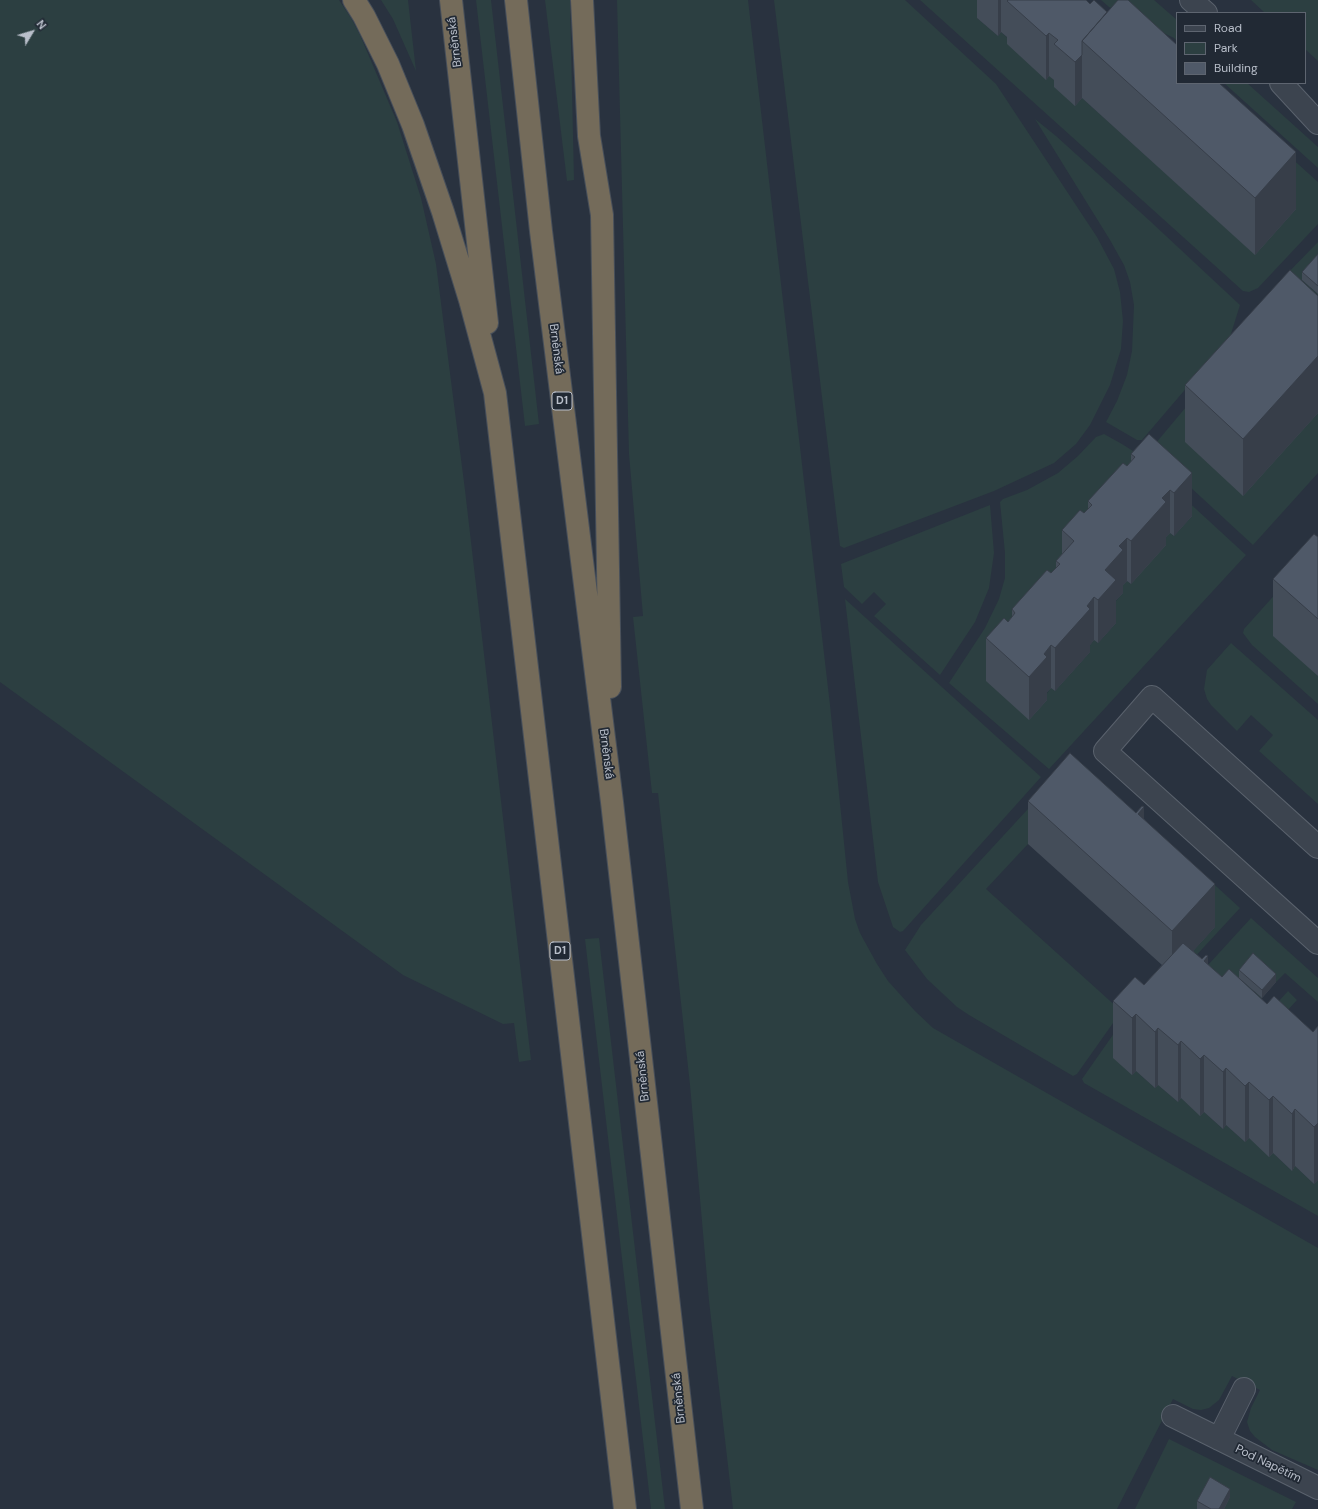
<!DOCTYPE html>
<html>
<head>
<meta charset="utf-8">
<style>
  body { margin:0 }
  #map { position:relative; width:1318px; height:1509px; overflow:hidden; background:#29323f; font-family:"DM Sans",sans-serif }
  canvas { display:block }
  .legend { position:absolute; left:1176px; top:12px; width:130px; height:72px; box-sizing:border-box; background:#212934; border:1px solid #5e6570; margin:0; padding:5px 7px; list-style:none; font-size:12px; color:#b9bfca }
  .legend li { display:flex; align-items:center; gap:8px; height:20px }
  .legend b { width:20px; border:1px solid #5e6570 }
  .north { position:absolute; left:12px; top:12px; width:40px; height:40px; -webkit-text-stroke:3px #212934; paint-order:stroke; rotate:52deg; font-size:11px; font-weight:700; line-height:16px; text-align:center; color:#b9bfca }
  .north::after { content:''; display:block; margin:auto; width:14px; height:18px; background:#b9bfca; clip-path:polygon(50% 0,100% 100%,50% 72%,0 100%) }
</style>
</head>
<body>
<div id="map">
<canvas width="1318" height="1509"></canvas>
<ul class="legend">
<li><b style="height:5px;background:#3c444f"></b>Road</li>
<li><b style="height:11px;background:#2c3f41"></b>Park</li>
<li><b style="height:11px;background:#4f5968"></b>Building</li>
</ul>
<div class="north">N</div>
</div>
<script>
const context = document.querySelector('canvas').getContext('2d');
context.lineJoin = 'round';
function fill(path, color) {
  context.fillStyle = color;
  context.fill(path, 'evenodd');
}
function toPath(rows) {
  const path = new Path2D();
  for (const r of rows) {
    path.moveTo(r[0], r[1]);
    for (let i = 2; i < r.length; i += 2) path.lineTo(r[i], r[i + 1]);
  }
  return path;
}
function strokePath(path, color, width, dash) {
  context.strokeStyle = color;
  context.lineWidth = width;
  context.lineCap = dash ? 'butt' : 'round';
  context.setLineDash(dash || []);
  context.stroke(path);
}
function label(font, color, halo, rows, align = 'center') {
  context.font = font + ' "DM Sans",sans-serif';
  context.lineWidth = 3.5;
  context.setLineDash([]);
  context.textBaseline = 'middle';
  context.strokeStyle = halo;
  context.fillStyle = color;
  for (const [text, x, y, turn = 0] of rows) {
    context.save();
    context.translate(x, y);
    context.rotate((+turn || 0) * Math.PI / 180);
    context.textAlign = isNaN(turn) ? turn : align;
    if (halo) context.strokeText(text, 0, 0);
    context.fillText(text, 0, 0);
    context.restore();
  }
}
fill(toPath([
  [0,0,339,0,351,18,360,35,397,122,421,198,436,264,465,490,531,1060,519,1062,514,1023,503,1024,403,975,0,682],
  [381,0,408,0,416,71,393,19],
  [476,0,491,0,539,424,525,426],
  [545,0,570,0,574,180,567,181],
  [617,0,748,0,830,705,848,882,855,919,860,933,877,964,888,981,915,1011,933,1028,1318,1248,1318,1470,1272,1450,1255,1437,1250,1431,1247,1422,1251,1408,1260,1390,1232,1376,1219,1400,1209,1408,1201,1410,1193,1409,1173,1399,1117,1509,733,1509,709,1301,690,1085,658,793,652,793,633,617,643,616,629,454],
  [774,0,905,0,996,84,1097,237,1114,269,1120,292,1123,321,1121,349,1110,385,1090,425,1076,444,1054,463,994,491,844,548,840,546],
  [920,0,980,0,977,18,998,36,1001,32,1058,83,1055,87,1075,105,1082,98,1255,254,1177,83,1208,83,1318,182,1318,224,1258,288,1249,292,1243,291],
  [1101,0,1154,0,1177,20,1177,41,1174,38,1109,7],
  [1251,0,1318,0,1318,61,1305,49,1305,13,1265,13],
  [1224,83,1247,83,1277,110,1318,147,1318,168],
  [1035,119,1056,136,1150,221,1240,305,1230,337,1142,440,1137,440,1106,422,1117,401,1127,375,1132,351,1134,305,1130,282,1124,265,1110,240],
  [1318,242,1318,262,1302,280,1318,294,1318,315,1280,281],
  [1279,296,1318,413,1318,473,1253,545,1150,450],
  [1104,434,1122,444,1133,451,1246,555,1049,769,949,683,985,628,999,599,1005,578,1005,553,1000,502,1003,499,1027,490,1058,473,1078,456,1096,437],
  [1192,516,1174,536,1170,533,1162,541,1131,584,1127,581,1119,589,1123,593,1105,613,1116,623,1098,643,1094,640,1087,649,1090,652,1055,691,1051,688,1044,697,1004,661],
  [990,505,994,553,989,588,975,622,940,675,874,616,886,604,874,592,862,604,844,587,841,564],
  [1296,571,1318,676,1318,704,1252,645,1243,633,1244,629],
  [845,599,1041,777,903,931,900,932,893,927,878,882],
  [1231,643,1318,720,1318,804,1259,751,1273,735,1251,715,1237,731,1211,705,1207,699,1204,689,1207,670],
  [1074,759,1078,760,1240,908,1168,986,1160,987,1215,927,1028,844,986,889,1119,1009,1118,1016,1077,1074,1073,1076,969,1015,957,1007,927,979,905,950,921,925],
  [1251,918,1318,978,1318,1002,1285,973,1276,982,1239,978,1262,998,1253,1008,1208,965],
  [599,938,665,1509,651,1509,585,939],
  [1288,991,1297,1000,1287,1011,1269,1012],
  [1124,1019,1132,1075,1136,1071,1155,1088,1158,1085,1178,1102,1181,1098,1200,1115,1204,1112,1223,1129,1226,1125,1245,1142,1249,1138,1273,1153,1291,1170,1295,1166,1314,1184,1318,1180,1318,1216,1084,1083,1082,1079],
  [1169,1439,1296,1502,1292,1509,1135,1509]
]), '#2c3f41');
const street = toPath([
  [1191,0,1206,13],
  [1281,83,1318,123],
  [1318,847,1152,697,1105,751,1318,943],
  [1173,1416,1318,1488],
  [1219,1439,1244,1389]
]);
const highway = toPath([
  [354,0,364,16,388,64,413,125,443,212,470,300,495,393,625,1509],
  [451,0,487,323],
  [516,0,541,231,612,802,692,1509],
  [582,0,589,136,602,215,610,687]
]);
strokePath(street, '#5a626d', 24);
strokePath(highway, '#474f5a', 24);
strokePath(street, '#3c444f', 22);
strokePath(highway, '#746b5a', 22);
fill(toPath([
  [977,0,1086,0,1296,209,1255,255,1082,98,1075,106,1054,87,1054,80,1049,76,1046,80,1007,44,1007,37,1001,32,998,36,977,18],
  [1318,254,1318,294,1302,280,1302,272],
  [1318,296,1318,413,1243,496,1185,442,1185,385],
  [1149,434,1192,516,1174,536,1170,533,1166,537,1166,545,1131,584,1127,581,1123,585,1123,593,1116,600,1116,623,1098,643,1094,640,1090,645,1090,652,1055,691,1051,688,1047,692,1047,700,1029,720,986,681,986,638,1008,622,1012,617,1012,609,1051,573,1056,569,1056,561,1062,554,1062,530,1084,513,1088,509,1088,501,1131,462,1131,454],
  [1318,537,1318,676,1273,636,1273,579],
  [1028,801,1144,819,1215,927,1193,951,1222,977,1267,1004,1313,1032,1318,1026,1318,1180,1314,1184,1295,1166,1292,1171,1273,1153,1269,1157,1249,1138,1245,1142,1226,1125,1223,1129,1204,1112,1200,1116,1181,1098,1178,1102,1158,1085,1155,1088,1136,1071,1132,1075,1113,1058,1113,1001,1144,985,1162,965,1028,844],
  [1239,970,1276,982,1262,998,1239,978],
  [1230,1497,1224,1509,1197,1509,1197,1501]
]), '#444d59');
fill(toPath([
  [998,0,1001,0,1001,32,998,36],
  [1049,33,1049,76,1046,80,1046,36],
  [1082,55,1082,98,1075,106,1075,62],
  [1296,152,1296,209,1255,255,1255,198],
  [1318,356,1318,413,1243,496,1243,439],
  [1192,473,1192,516,1174,536,1174,493],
  [1170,490,1170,533,1166,537,1166,545,1131,584,1131,541,1162,498],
  [1127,538,1127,581,1123,585,1123,593,1116,600,1116,623,1098,643,1098,600,1105,570,1119,546],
  [1094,597,1094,640,1090,645,1090,652,1055,691,1055,648,1087,606],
  [1051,645,1051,688,1047,692,1047,700,1029,720,1029,677,1044,654],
  [1144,807,1144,850,1138,814],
  [1215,884,1215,927,1172,974,1172,931],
  [1208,956,1208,1013,1204,961],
  [1276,974,1276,982,1262,998,1262,990],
  [1136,1014,1136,1071,1132,1075,1132,1018],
  [1158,1028,1158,1085,1155,1088,1155,1032],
  [1181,1041,1181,1098,1178,1102,1178,1045],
  [1204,1055,1204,1112,1200,1116,1200,1059],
  [1226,1068,1226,1125,1223,1129,1223,1072],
  [1249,1082,1249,1138,1245,1142,1245,1086],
  [1273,1096,1273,1153,1269,1157,1269,1100],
  [1295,1109,1295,1166,1292,1171,1292,1114],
  [1318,1123,1318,1180,1314,1184,1314,1127],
  [1230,1489,1230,1497,1224,1509,1219,1509]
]), '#373e49');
const building = toPath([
  [1008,0,1086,0,1090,4,1094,0,1107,12,1082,41,1082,55,1075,62,1054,44,1058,40,1049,33,1046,36,1007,1,1008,0],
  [1118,0,1128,0,1177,45,1177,83,1219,83,1296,152,1255,198,1082,41,1118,0],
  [1318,254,1318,286,1302,272,1318,254],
  [1290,270,1318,296,1318,356,1243,439,1185,385,1290,270],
  [1149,434,1192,473,1174,493,1170,490,1162,498,1166,502,1131,541,1127,538,1119,546,1123,550,1105,570,1116,580,1098,600,1094,597,1087,606,1090,609,1055,648,1051,645,1044,654,1047,657,1029,677,986,638,1004,618,1008,622,1015,613,1012,609,1047,570,1051,573,1060,564,1056,561,1074,541,1062,530,1080,510,1084,513,1092,505,1088,501,1123,463,1127,466,1135,457,1131,454,1149,434],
  [1314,534,1318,537,1318,619,1273,579,1314,534],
  [1070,753,1136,813,1142,806,1144,807,1138,814,1215,884,1172,931,1028,801,1070,753],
  [1183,943,1202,959,1206,955,1208,956,1204,961,1222,977,1229,969,1267,1004,1274,996,1313,1032,1318,1026,1318,1123,1314,1127,1295,1109,1292,1114,1273,1096,1269,1100,1249,1082,1245,1086,1226,1068,1223,1072,1204,1055,1200,1059,1181,1041,1178,1045,1158,1028,1155,1032,1136,1014,1132,1018,1113,1001,1135,977,1144,985,1183,943],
  [1253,953,1276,974,1262,990,1239,970,1253,953],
  [1210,1477,1230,1489,1219,1509,1211,1509,1197,1501,1210,1477]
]);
fill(building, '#4f5968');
strokePath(building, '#373e49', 1);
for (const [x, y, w] of [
  [562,401,20],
  [560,951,20]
]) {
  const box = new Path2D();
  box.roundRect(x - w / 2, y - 9, w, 18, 3);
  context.fillStyle = '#212934';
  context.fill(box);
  strokePath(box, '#b9bfca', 1);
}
label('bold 11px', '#b9bfca', null, [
  ["D1",562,401],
  ["D1",560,951]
]);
label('12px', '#b9bfca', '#212934', [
  ["Brněnská",455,42,-97],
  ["Brněnská",556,349,83],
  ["Brněnská",606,754,83],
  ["Brněnská",643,1076,-96],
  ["Brněnská",679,1398,-96],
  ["Pod Napětím",1268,1464,26]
]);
</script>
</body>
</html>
